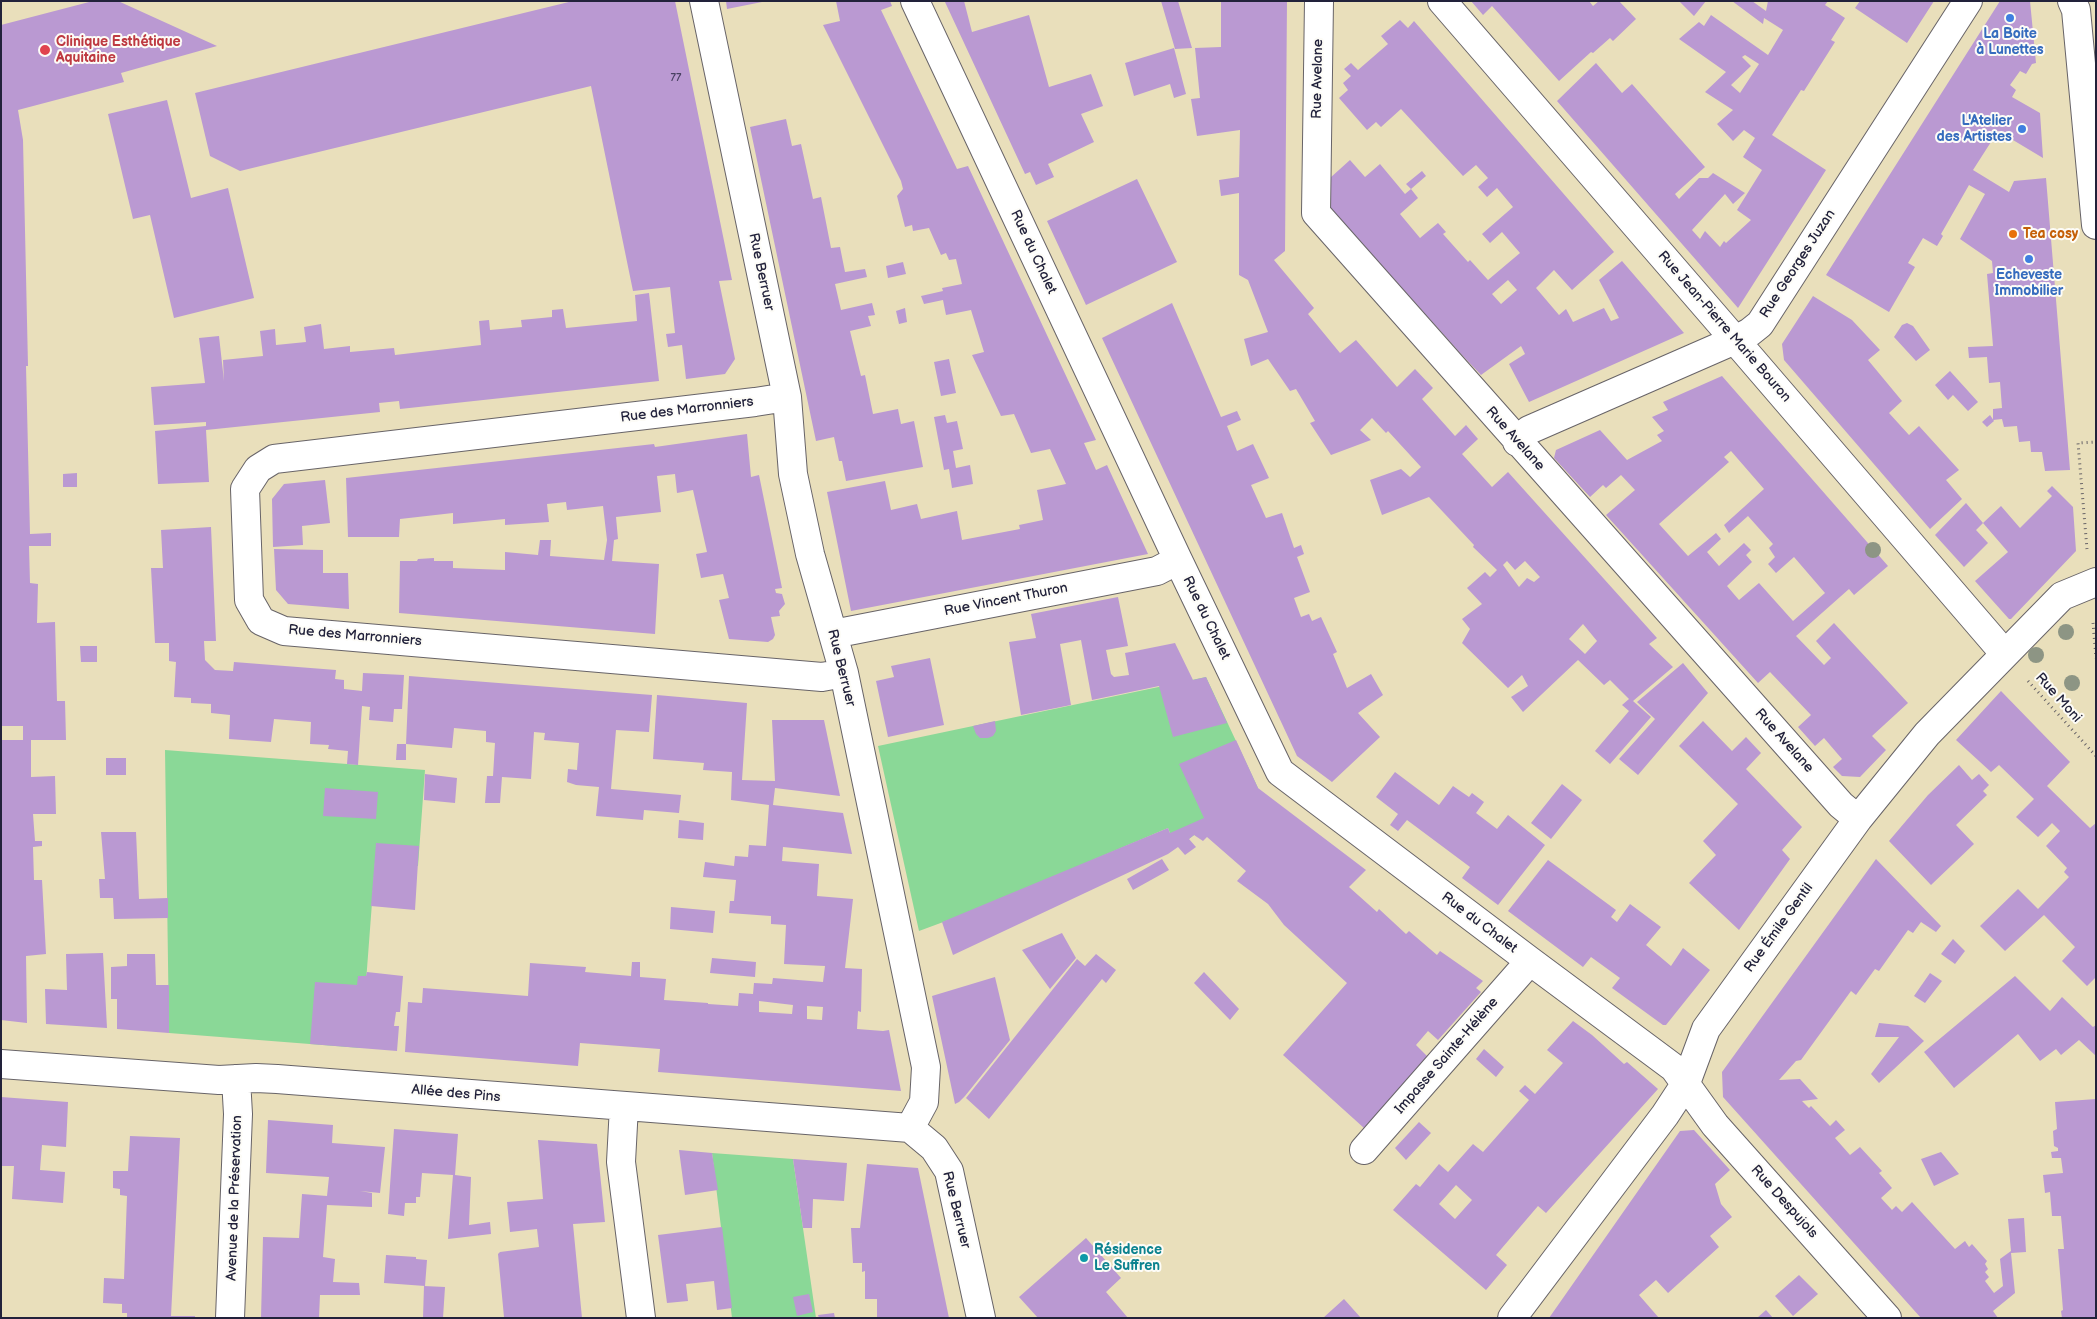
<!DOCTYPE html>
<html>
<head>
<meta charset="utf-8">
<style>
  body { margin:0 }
  #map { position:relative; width:2097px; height:1319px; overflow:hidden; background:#e9dfbb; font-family:"Balsamiq Sans",sans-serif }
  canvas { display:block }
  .frame { position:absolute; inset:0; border:2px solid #22223b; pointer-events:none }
</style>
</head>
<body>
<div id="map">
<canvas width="2097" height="1319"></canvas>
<div class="frame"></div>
</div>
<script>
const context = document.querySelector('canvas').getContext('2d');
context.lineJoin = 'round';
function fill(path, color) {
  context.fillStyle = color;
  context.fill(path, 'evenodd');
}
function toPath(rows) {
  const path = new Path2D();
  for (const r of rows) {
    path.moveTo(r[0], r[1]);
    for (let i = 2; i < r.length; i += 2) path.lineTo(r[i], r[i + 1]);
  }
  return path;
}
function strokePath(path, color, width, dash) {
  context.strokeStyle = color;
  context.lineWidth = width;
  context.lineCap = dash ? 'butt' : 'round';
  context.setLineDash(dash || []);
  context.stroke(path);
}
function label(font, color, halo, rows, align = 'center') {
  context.font = font + ' "Balsamiq Sans",sans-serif';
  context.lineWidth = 4;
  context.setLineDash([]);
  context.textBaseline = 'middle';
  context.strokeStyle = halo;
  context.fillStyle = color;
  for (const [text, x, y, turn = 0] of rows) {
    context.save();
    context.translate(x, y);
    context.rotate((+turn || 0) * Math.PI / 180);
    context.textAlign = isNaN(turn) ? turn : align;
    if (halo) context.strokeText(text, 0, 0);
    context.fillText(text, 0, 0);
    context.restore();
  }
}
fill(toPath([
  [1206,677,1258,788,1182,844,1170,833,1168,828,973,911,919,931,878,746],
  [165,750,425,770,418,866,375,863,361,1048,169,1033],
  [712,1153,793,1159,816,1318,732,1318]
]), '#8ad897');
fill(toPath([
  [93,1,118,1,217,46,121,73,124,82,18,110,23,140,28,366,26,366,30,534,51,533,51,546,29,546,30,583,38,584,37,623,55,622,57,701,65,701,66,740,31,740,31,777,55,776,56,814,33,814,35,841,42,841,42,846,33,847,34,880,42,880,46,954,26,956,27,1023,1,1020,1,740,23,740,23,726,1,726,1,25],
  [573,1,675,1,732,280,719,281,735,359,725,374,686,379,682,345,668,347,666,334,675,333,670,287,633,291,591,86,240,171,210,156,195,93],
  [726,1,762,1,762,2,727,9],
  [836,1,890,1,892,6,881,10,957,169,968,166,1096,440,1084,443,1096,470,1107,465,1148,554,851,611,827,492,885,481,891,510,917,504,921,519,957,511,962,540,1020,529,1019,525,1043,520,1037,490,1066,484,1050,449,1031,453,1014,414,1001,416,972,355,984,352,971,310,946,315,943,300,924,304,921,296,943,291,942,288,962,284,956,259,949,260,946,253,941,255,929,228,913,231,912,225,905,227,897,196,903,189,901,181,823,25,840,21],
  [948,1,964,1,972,32,1029,15,1049,87,1091,74,1103,106,1081,114,1094,142,1048,164,1054,177,1036,185,1030,172,1025,174,945,2],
  [1161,1,1178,1,1192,48,1175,49],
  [1221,1,1287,1,1285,251,1274,260,1314,308,1308,314,1340,353,1356,340,1397,387,1415,369,1433,388,1422,399,1455,436,1466,425,1478,439,1462,454,1492,487,1508,472,1657,638,1649,644,1673,667,1633,701,1651,717,1610,764,1595,751,1629,711,1622,705,1629,699,1610,680,1604,685,1578,660,1523,712,1511,697,1528,686,1522,675,1508,688,1462,643,1470,629,1462,619,1482,604,1467,588,1485,572,1490,577,1497,570,1473,547,1474,545,1429,497,1382,515,1370,480,1401,469,1410,477,1421,467,1388,431,1386,433,1372,418,1360,430,1371,440,1331,455,1310,423,1315,421,1296,389,1290,391,1268,359,1251,366,1244,339,1268,332,1248,280,1239,275,1239,193,1221,196,1219,180,1239,177,1240,130,1197,136,1191,99,1200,98,1195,48,1221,47],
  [1507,561,1515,570,1525,561,1540,577,1534,582,1527,578,1519,587,1503,565],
  [1583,624,1597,641,1585,654,1569,639],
  [1471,1,1589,1,1593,6,1599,1,1619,1,1636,19,1613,41,1610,38,1593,53,1591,52,1559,81,1492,6,1483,15],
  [1679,1,1706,1,1694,16],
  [1732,1,1752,1,1766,11,1768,1,1828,1,1825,5,1845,18,1831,40,1835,42,1804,91,1801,90,1772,135,1826,170,1738,308,1557,101,1596,63,1622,93,1632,84,1705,167,1675,194,1679,199,1699,178,1708,178,1713,173,1745,193,1733,204,1725,194,1692,230,1700,239,1705,231,1720,247,1724,241,1726,243,1751,220,1737,210,1762,170,1743,157,1755,138,1744,130,1733,141,1717,124,1733,110,1705,92,1726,72,1679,39,1699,22,1704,26,1711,15,1768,55,1783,30,1764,18,1763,24],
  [1745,55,1759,64,1740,93,1731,85,1751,66,1742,57],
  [1860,1,1934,1,1907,43,1855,8],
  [2000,1,2030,1,2036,63,2032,64,2026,74,2020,71,2010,85,2016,90,2012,97,2040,113,2043,158,1998,131,1973,170,2009,192,2014,181,2046,178,2070,470,2045,471,2042,452,2031,452,2030,441,2019,442,2017,426,2004,427,2002,419,1993,420,1993,409,2002,408,2000,382,1989,383,1987,357,1969,358,1968,347,1993,346,1987,274,1993,273,1992,261,1960,239,1985,194,1969,185,1941,234,1943,236,1937,246,1923,238,1908,263,1915,267,1889,312,1826,275],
  [1400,20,1408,28,1414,21,1614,252,1572,290,1554,270,1536,288,1559,315,1566,309,1573,322,1604,308,1611,321,1619,318,1599,280,1622,261,1684,333,1529,402,1509,364,1525,354,1521,346,1481,375,1461,354,1329,206,1330,178,1350,160,1365,177,1380,164,1405,194,1411,189,1406,184,1422,171,1426,176,1411,189,1418,198,1400,214,1420,238,1438,223,1446,232,1443,234,1468,262,1470,260,1488,280,1520,253,1502,232,1490,243,1482,234,1513,207,1497,188,1487,197,1478,187,1488,178,1476,165,1463,176,1401,109,1381,127,1376,122,1367,130,1339,98,1348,90,1343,83,1351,76,1344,69,1351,63,1358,70,1388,44,1381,36],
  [1508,280,1517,290,1501,304,1492,294],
  [1174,48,1186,94,1174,98,1170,84,1134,96,1125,63],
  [167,100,191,198,228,188,254,298,174,318,150,215,133,219,108,114],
  [786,119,792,146,801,144,813,199,821,197,831,248,840,247,845,272,865,269,867,277,835,284,841,310,872,303,875,315,868,316,871,326,850,331,861,376,865,375,873,414,898,409,901,424,914,421,923,467,846,481,842,461,839,461,834,437,816,441,750,127],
  [1137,179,1177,262,1086,305,1047,221],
  [903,262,906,274,888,278,886,266],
  [649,293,659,381,400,409,399,401,379,403,380,412,206,430,209,482,158,484,155,431,206,426,206,422,154,425,151,387,205,383,199,338,219,336,224,381,223,360,263,356,260,331,275,329,276,345,306,342,304,327,321,324,324,349,350,346,350,352,394,348,395,355,481,345,479,321,489,320,490,330,522,327,521,320,552,317,552,310,563,309,566,328,637,321,635,295],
  [1813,296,1852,320,1880,350,1868,360,1902,401,1889,413,1909,435,1919,426,1959,470,1946,480,1962,499,1930,529,1784,360,1782,344],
  [1172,303,1221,417,1237,411,1241,420,1227,426,1237,451,1253,444,1269,478,1251,485,1266,518,1282,513,1294,548,1301,545,1304,554,1297,557,1310,592,1294,598,1301,617,1309,614,1312,621,1321,617,1337,652,1333,654,1347,688,1371,674,1383,695,1358,713,1380,737,1332,782,1297,756,1102,338],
  [905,308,907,322,899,324,896,311],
  [1907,323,1913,326,1930,350,1916,361,1894,337,1902,325],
  [949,359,956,393,941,396,934,362],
  [1950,371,1978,402,1968,411,1953,395,1948,400,1935,385],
  [1722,376,1888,566,1854,595,1849,589,1796,636,1824,665,1831,658,1816,641,1834,623,1908,703,1872,736,1886,750,1860,777,1842,776,1833,767,1842,759,1824,738,1815,746,1798,727,1811,715,1770,672,1758,683,1606,515,1635,490,1621,475,1606,488,1603,485,1590,497,1554,458,1556,450,1600,430,1627,460,1662,441,1657,435,1664,431,1652,417,1668,410,1663,402],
  [1731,451,1764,489,1724,525,1729,533,1748,516,1773,544,1769,548,1775,557,1768,564,1776,573,1794,557,1825,593,1793,621,1759,583,1739,600,1727,586,1752,562,1746,555,1751,550,1744,543,1719,566,1707,552,1721,539,1716,533,1688,556,1659,524,1729,462,1724,457],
  [945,415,947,423,957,421,963,449,953,451,956,468,970,465,973,484,952,488,949,469,944,470,934,417],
  [1990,415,1994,421,1987,427,1982,422],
  [747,434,751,477,759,475,782,588,775,589,776,593,782,594,785,604,779,611,780,616,771,617,775,635,773,639,768,642,729,639,719,600,729,598,723,574,701,578,696,554,707,552,693,490,677,493,675,474,657,476,661,512,616,517,618,539,614,540,612,561,659,564,655,634,399,613,400,561,417,561,418,559,434,558,434,561,453,561,453,568,505,570,505,552,538,555,540,540,551,540,550,556,604,560,607,540,603,506,567,510,566,502,547,504,549,522,505,525,505,519,453,524,453,513,400,519,399,537,348,537,346,478,654,444,655,447],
  [77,473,77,487,63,487,63,474],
  [325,480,330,523,302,526,303,545,273,547,272,499,284,484],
  [2052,486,2073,507,2076,551,2011,619,2009,619,1975,581,2008,552,1983,523,2001,506,2020,528,2052,496,2047,491],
  [1966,503,1983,523,1976,530,1988,543,1964,567,1935,535],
  [211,527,216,641,204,641,205,660,215,670,233,671,234,662,336,670,335,679,344,680,344,689,362,691,363,673,404,675,402,709,394,709,393,722,369,720,370,707,362,706,358,765,347,764,348,751,328,749,329,745,310,744,311,722,274,719,271,742,229,739,230,715,211,713,211,704,191,703,191,698,174,697,176,662,169,661,169,643,155,643,151,568,163,568,161,530],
  [274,549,323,550,323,573,348,573,349,609,288,604,276,590],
  [1118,597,1128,646,1106,650,1111,674,1114,677,1129,675,1125,653,1175,643,1193,680,1206,677,1227,723,1173,737,1159,686,1092,700,1081,640,1060,644,1071,705,1021,715,1009,642,1036,638,1031,614],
  [80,646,97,646,97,662,81,662],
  [930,658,944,725,888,737,876,681,894,677,891,666],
  [1683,663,1708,693,1638,775,1619,759,1655,719,1637,702],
  [409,676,652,695,649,732,616,730,611,789,681,795,679,813,644,810,643,820,596,816,599,787,576,785,567,782,568,769,577,770,579,743,544,740,545,733,534,732,531,779,502,777,500,803,485,803,487,776,493,776,495,743,486,742,486,731,454,728,452,748,406,744],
  [2001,691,2070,762,2047,786,2090,828,2096,823,2096,977,2087,986,2062,961,2075,947,2044,915,2005,951,1980,926,2018,889,2038,909,2069,877,2064,872,2067,868,2046,846,2060,831,2052,823,2038,837,2016,817,2034,799,1999,765,1991,772,1956,740],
  [657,695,747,703,742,780,775,781,772,720,824,720,840,796,775,788,773,805,843,813,852,854,783,847,782,861,819,864,817,896,853,899,845,968,862,969,861,1012,858,1011,857,1029,883,1031,889,1030,901,1091,658,1072,660,1049,580,1043,578,1066,405,1052,408,1002,422,1003,423,988,528,996,530,963,586,967,585,972,631,976,632,962,640,962,640,977,666,979,664,1000,708,1003,708,1004,738,1006,739,993,753,994,754,983,772,984,773,978,823,982,825,966,784,964,786,925,771,924,771,916,729,913,730,901,734,901,736,880,703,877,705,862,734,866,735,856,748,857,749,845,766,846,769,805,731,800,732,772,703,770,704,763,653,759],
  [759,1001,793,1005,792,1014,759,1012],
  [807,1006,823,1007,822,1020,807,1019],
  [995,721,996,731,993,736,988,738,980,738,976,734,973,726],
  [1703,721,1732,751,1746,737,1761,753,1746,769,1802,827,1782,850,1790,859,1739,930,1689,883,1716,855,1703,841,1738,804,1679,746],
  [1236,740,1258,788,1366,870,1349,887,1377,912,1379,909,1406,934,1409,931,1437,955,1440,951,1483,981,1476,988,1481,992,1438,1040,1428,1031,1416,1045,1428,1057,1364,1128,1283,1055,1347,983,1284,925,1268,904,1237,881,1246,871,1207,837,1203,841,1194,835,1189,839,1196,847,1185,855,1178,847,1168,854,953,955,942,922,1168,828,1170,833,1204,818,1179,764],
  [397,744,406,744,406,760,396,760],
  [106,758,126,758,126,775,106,775],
  [1959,765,1972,780,1979,774,1989,785,1983,791,1987,795,1956,825,1974,844,1931,885,1889,841,1928,795],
  [1395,772,1439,805,1453,786,1469,797,1472,793,1484,802,1476,813,1497,829,1508,815,1545,845,1498,905,1462,878,1470,867,1407,820,1398,831,1390,825,1398,814,1376,797],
  [425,774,457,778,455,803,424,800],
  [1562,784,1582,800,1551,839,1531,823],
  [325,788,378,792,376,819,323,816],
  [679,820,704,823,703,840,678,838],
  [101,832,136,832,139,899,168,898,168,918,114,919,113,898,100,898,99,879,105,879],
  [376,843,419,846,415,910,371,906],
  [1162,859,1169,870,1133,890,1127,879],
  [1876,859,1941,926,1936,932,1921,922,1913,933,1908,930,1879,971,1875,969,1856,995,1851,991,1801,1060,1796,1061,1779,1080,1800,1079,1818,1099,1802,1101,1809,1108,1811,1106,1830,1126,1836,1120,1845,1130,1835,1138,1850,1155,1860,1147,1882,1171,1879,1173,1892,1188,1881,1198,1892,1210,1896,1206,1902,1212,1912,1202,1955,1249,1965,1241,1969,1247,1972,1244,1987,1261,1985,1264,1988,1269,1985,1272,1989,1277,1985,1281,1994,1293,2003,1286,2000,1259,2011,1251,2008,1219,2024,1218,2026,1252,2011,1253,2015,1293,1993,1311,1998,1318,1921,1318,1723,1097,1722,1072],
  [1548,860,1616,910,1611,917,1617,922,1630,904,1661,927,1646,945,1671,966,1683,948,1710,970,1666,1025,1663,1025,1612,988,1620,978,1591,957,1583,967,1508,911],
  [671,907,715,911,713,933,670,929],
  [1062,933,1076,958,1050,989,1022,950],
  [1953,939,1965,951,1955,964,1941,954],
  [103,953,107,1028,46,1024,45,989,67,990,66,954],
  [127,954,155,954,156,985,169,985,169,1033,117,1029,117,999,111,999,111,967,127,966],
  [1096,954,1116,970,1106,983,1102,979,989,1119,966,1098,1077,959,1085,966],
  [712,958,756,962,755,977,710,973],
  [367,972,403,976,400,1012,396,1012,394,1026,399,1026,397,1051,310,1044,315,982,357,985,358,976,366,976],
  [1204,972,1239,1009,1230,1020,1194,983],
  [1930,973,1942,981,1925,1003,1914,996],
  [2015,976,2050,1011,2062,997,2093,1027,2096,1025,2096,1056,2079,1040,2061,1055,2056,1049,2040,1061,2018,1034,1954,1088,1924,1052],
  [995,977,1010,1040,965,1096,959,1102,955,1104,932,996],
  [1573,1021,1592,1035,1624,1064,1627,1062,1658,1089,1546,1213,1538,1206,1496,1255,1507,1265,1486,1290,1393,1210,1416,1184,1420,1187,1439,1164,1448,1172,1473,1144,1483,1152,1529,1100,1519,1091,1525,1085,1535,1094,1563,1063,1547,1050],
  [1456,1185,1472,1200,1455,1219,1439,1204],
  [1879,1023,1908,1026,1924,1041,1879,1083,1871,1074,1899,1037,1875,1037],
  [1484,1049,1504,1067,1496,1077,1476,1059],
  [1,1097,68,1102,66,1147,42,1145,40,1170,65,1172,63,1203,12,1199,14,1166,1,1166],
  [2096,1099,2096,1318,2062,1318,2061,1311,2063,1310,2058,1249,2064,1249,2061,1216,2052,1216,2050,1192,2045,1193,2043,1175,2063,1173,2061,1158,2052,1158,2051,1152,2058,1151,2058,1148,2054,1146,2053,1131,2057,1129,2055,1102],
  [268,1120,333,1125,332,1143,385,1147,380,1193,360,1191,372,1193,372,1207,327,1205,323,1257,335,1259,333,1282,359,1283,360,1295,320,1295,319,1318,261,1318,263,1237,299,1238,302,1194,327,1196,329,1177,266,1173],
  [1419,1122,1431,1133,1406,1160,1395,1148],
  [394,1129,458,1134,455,1175,471,1177,469,1225,490,1222,491,1234,448,1239,453,1175,422,1173,420,1197,416,1197,416,1203,405,1203,404,1216,388,1214],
  [1694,1130,1730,1170,1715,1184,1721,1204,1732,1217,1710,1236,1719,1247,1668,1293,1656,1280,1639,1295,1659,1318,1549,1318,1680,1131],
  [130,1136,180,1138,171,1316,195,1316,195,1318,127,1318,127,1313,122,1313,122,1304,103,1303,104,1278,124,1279,127,1196,120,1195,120,1189,113,1188,113,1171,128,1171],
  [538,1140,597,1144,605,1222,573,1224,582,1318,504,1317,498,1254,500,1252,539,1247,537,1229,510,1232,507,1202,543,1199],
  [679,1150,712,1153,718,1190,685,1195],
  [1941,1152,1959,1174,1934,1186,1921,1159],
  [793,1159,847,1163,844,1201,813,1199,812,1228,803,1228],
  [867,1164,918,1168,949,1318,877,1318,877,1299,865,1299,865,1271,862,1272,862,1263,853,1263,851,1228,860,1228],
  [722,1227,732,1308,717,1310,714,1281,686,1284,688,1301,667,1303,658,1235],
  [1086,1238,1121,1278,1106,1292,1128,1318,1038,1318,1019,1297],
  [386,1255,416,1257,416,1259,427,1260,425,1286,384,1283],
  [1799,1275,1818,1294,1793,1316,1775,1296],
  [424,1286,445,1287,443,1318,423,1318],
  [809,1294,813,1312,797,1316,793,1297],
  [1344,1299,1361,1318,1323,1318],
  [1766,1310,1773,1318,1757,1318],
  [834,1313,835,1318,819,1318,818,1315]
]), '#ba99d2');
const minor = toPath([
  [704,1,787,397,793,474,810,554,844,673,926,1067,924,1102,910,1128],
  [915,1,1178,560,1280,772,1530,961,1674,1068,1715,1125,1887,1318],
  [1319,1,1316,213,1841,805,1858,819],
  [1442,1,1735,340,2005,654],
  [787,397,755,402,274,459,258,469,245,489,249,600,261,621,284,631,822,677,844,673],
  [1517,442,1529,430,1735,340,1750,332,1760,324,1968,1],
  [833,634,1157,571,1178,560],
  [1,1064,219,1080,256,1078,277,1079,910,1128],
  [624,1106,621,1162,641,1318],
  [910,1128,934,1148,949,1171,981,1318],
  [1364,1150,1530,961],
  [230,1318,238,1114,236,1079],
  [1512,1318,1665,1115,1686,1083,1706,1029,1858,819,1927,734,2062,596,2096,582]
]);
const tertiary = toPath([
  [2072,1,2076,10,2096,225]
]);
strokePath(minor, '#686468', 30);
strokePath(tertiary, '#686468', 30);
strokePath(toPath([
  [2087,549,2078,443,2096,442],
  [2093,623,2096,658],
  [2028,681,2096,756]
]), '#686468', 3, [1, 4]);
strokePath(minor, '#fff', 28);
strokePath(tertiary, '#fff', 28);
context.fillStyle = '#8d9584';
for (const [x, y] of [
  [1873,550],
  [2066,632],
  [2036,655],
  [2072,683]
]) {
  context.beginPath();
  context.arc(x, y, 8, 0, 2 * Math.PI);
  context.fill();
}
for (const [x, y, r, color] of [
  [2010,18,5,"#3f7fe0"],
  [45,50,6,"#e0444e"],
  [2022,129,5,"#3f7fe0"],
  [2013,234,5,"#e8710a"],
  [2029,259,5,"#3f7fe0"],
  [1084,1258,5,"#0f9aa8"]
]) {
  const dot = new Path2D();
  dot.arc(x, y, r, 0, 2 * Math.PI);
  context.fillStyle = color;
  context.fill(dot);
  strokePath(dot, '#fdfcf7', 2);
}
label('11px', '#484061', null, [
  ["77",676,78]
]);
label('bold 14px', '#366cbe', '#fdfcf7', [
  ["La Boite",2010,34],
  ["à Lunettes",2010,50],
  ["L'Atelier",2012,121,"right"],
  ["des Artistes",2012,137,"right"],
  ["Echeveste",2029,275],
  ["Immobilier",2029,291]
]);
label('bold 14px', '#be3a42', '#fdfcf7', [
  ["Clinique Esthétique",56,42],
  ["Aquitaine",56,58]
], 'left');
label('14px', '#22223b', '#fdfcf7', [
  ["Rue Avelane",1318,79,-89],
  ["Rue du Chalet",1033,252,65],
  ["Rue Georges Juzan",1798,264,-57],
  ["Rue Berruer",761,272,78],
  ["Rue Jean-Pierre Marie Bouron",1724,327,49],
  ["Rue des Marronniers",687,410,-7],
  ["Rue Avelane",1515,439,48],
  ["Rue Vincent Thuron",1006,600,-11],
  ["Rue du Chalet",1206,618,64],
  ["Rue des Marronniers",355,636,5],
  ["Rue Berruer",841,668,76],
  ["Rue Moni",2058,698,48],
  ["Rue Avelane",1784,741,48],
  ["Rue du Chalet",1479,923,37],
  ["Rue Émile Gentil",1779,928,-54],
  ["Impasse Sainte-Hélène",1447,1056,-49],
  ["Allée des Pins",456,1094,5],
  ["Avenue de la Préservation",235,1198,-88],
  ["Rue Despujols",1784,1202,48],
  ["Rue Berruer",956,1210,76]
]);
label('bold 14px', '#c56008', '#fdfcf7', [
  ["Tea cosy",2023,234]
], 'left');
label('bold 14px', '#0d838f', '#fdfcf7', [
  ["Résidence",1094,1250],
  ["Le Suffren",1094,1266]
], 'left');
</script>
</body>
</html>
